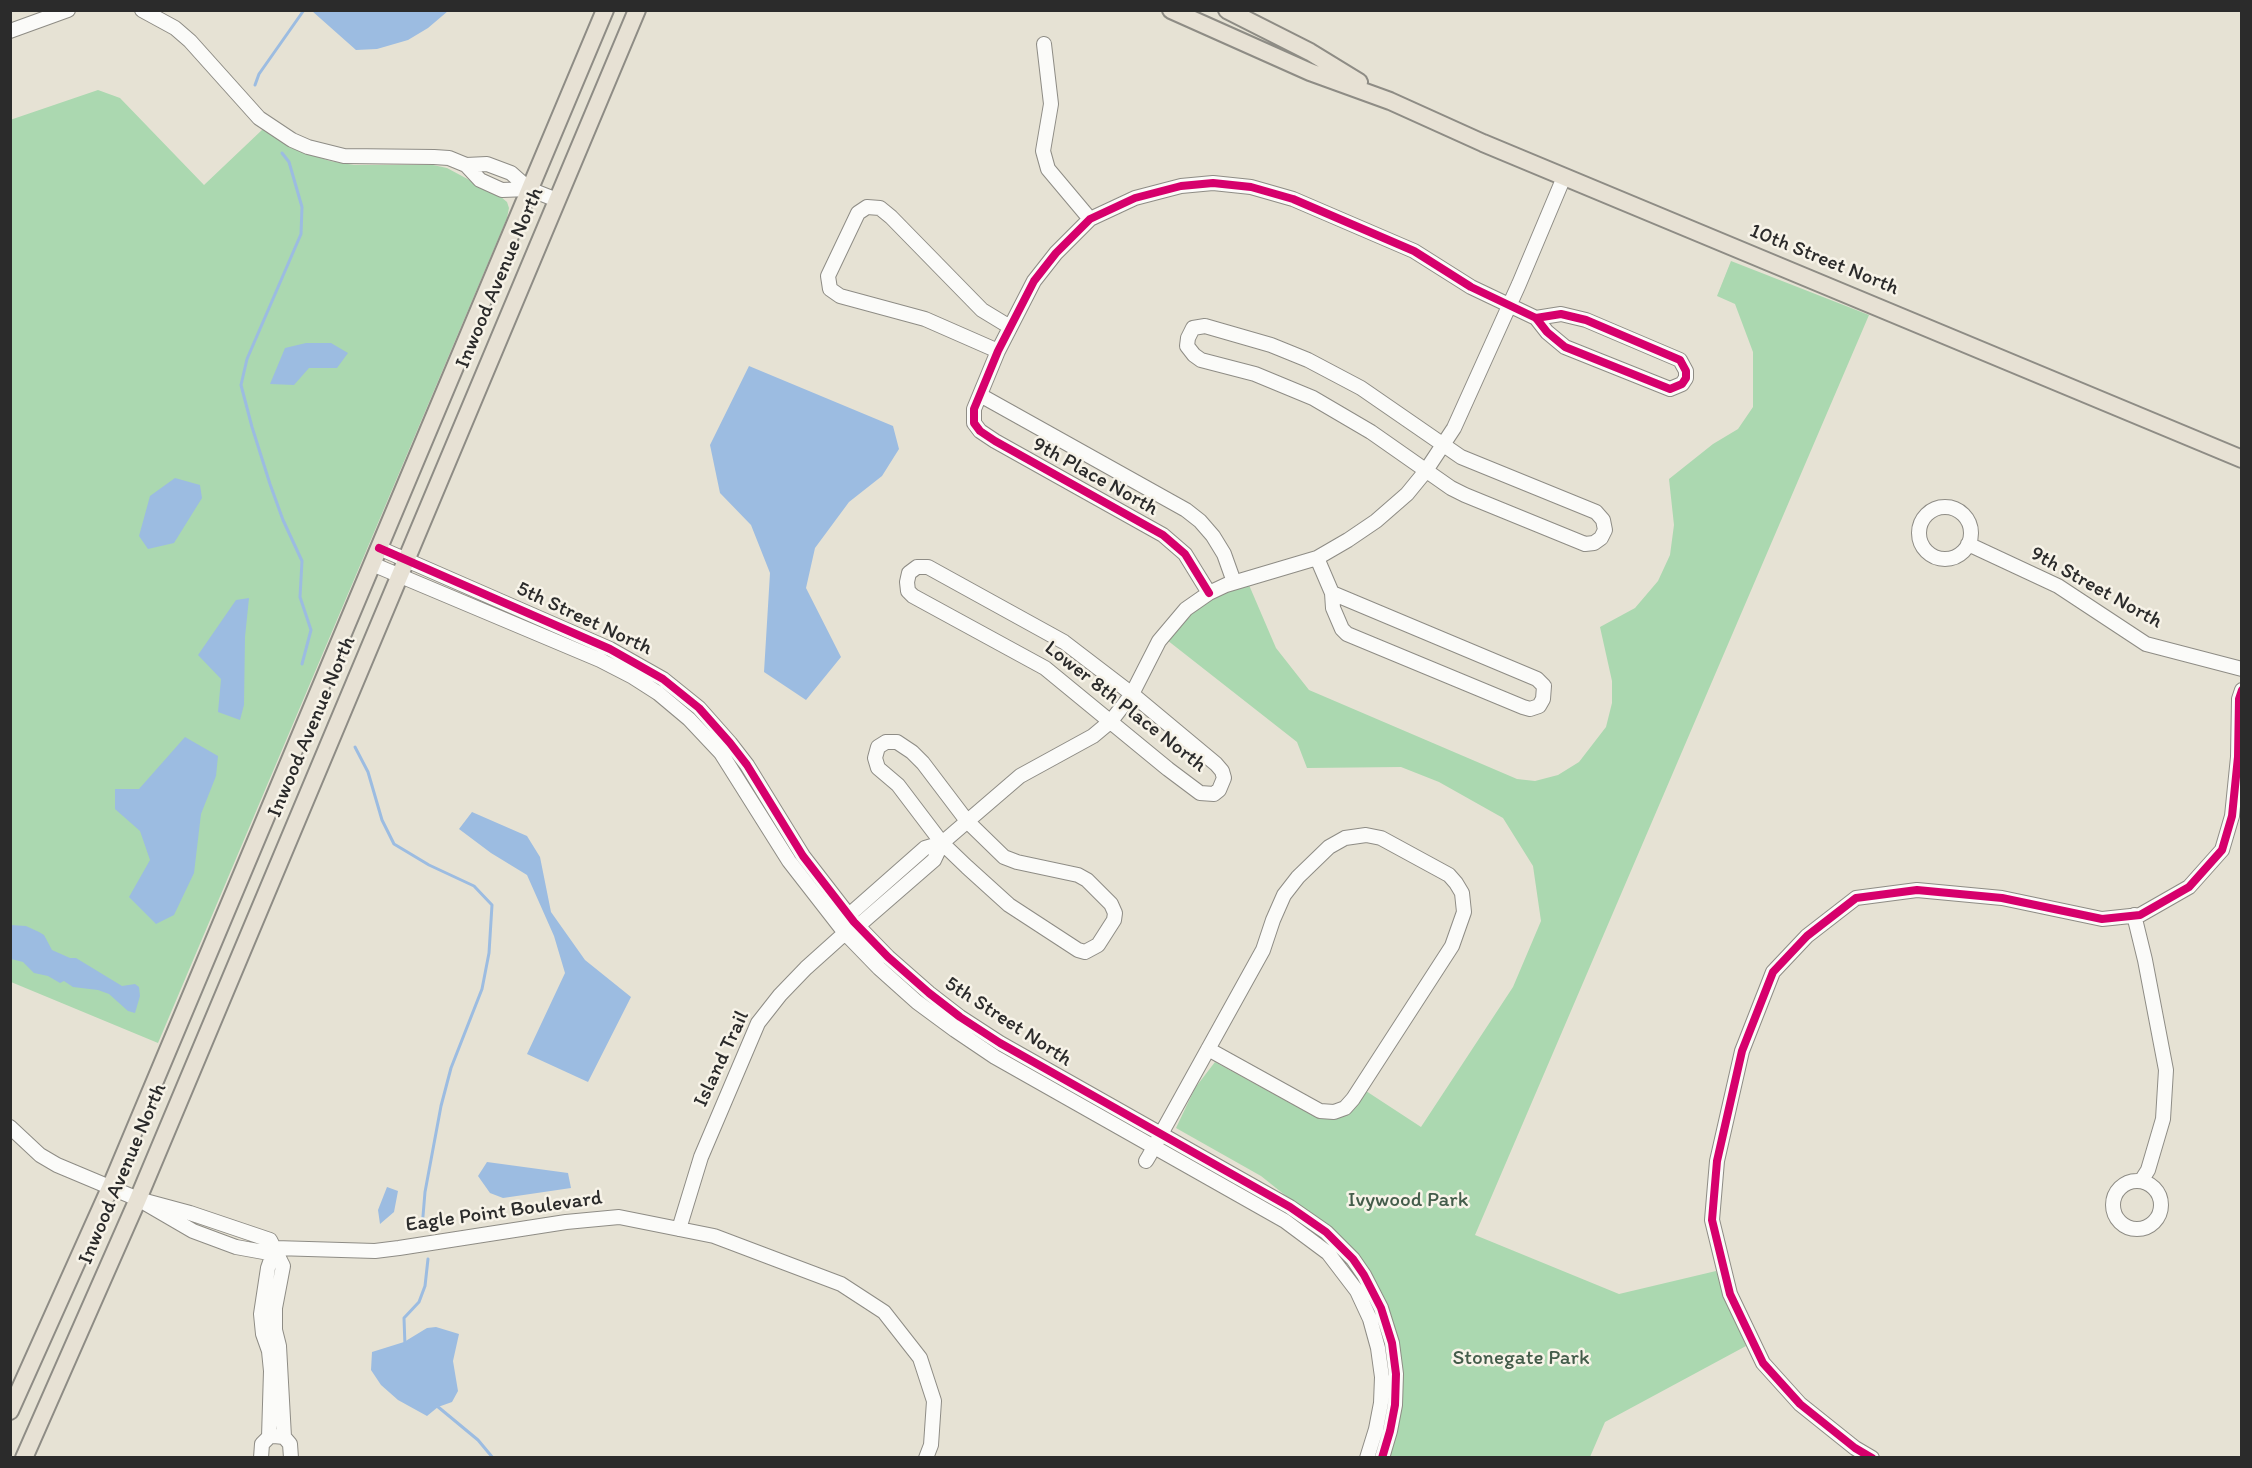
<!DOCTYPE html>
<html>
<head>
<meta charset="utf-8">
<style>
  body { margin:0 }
  #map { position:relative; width:2252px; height:1468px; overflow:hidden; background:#e6e2d4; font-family:Itim,sans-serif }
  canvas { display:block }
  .frame { position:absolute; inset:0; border:12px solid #2b2b2b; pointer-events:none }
</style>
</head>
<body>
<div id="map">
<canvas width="2252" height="1468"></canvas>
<div class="frame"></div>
</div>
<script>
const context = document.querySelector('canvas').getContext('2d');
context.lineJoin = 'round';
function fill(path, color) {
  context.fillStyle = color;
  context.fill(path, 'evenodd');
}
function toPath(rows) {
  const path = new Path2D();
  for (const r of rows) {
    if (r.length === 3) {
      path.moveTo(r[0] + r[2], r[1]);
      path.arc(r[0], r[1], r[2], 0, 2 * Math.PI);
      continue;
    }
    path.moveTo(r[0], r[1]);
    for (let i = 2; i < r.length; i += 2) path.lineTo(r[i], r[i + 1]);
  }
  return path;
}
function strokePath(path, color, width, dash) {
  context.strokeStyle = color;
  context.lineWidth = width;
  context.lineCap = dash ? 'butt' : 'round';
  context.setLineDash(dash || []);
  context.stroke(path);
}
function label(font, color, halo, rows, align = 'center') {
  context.font = font + ' Itim,sans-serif';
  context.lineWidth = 5;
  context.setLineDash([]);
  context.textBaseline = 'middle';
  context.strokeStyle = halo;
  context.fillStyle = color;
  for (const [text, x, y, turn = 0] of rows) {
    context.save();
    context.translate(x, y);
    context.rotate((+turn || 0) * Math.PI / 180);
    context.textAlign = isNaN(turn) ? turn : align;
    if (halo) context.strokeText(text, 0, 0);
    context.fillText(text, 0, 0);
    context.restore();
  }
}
fill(toPath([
  [98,90,120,98,204,185,263,129,291,148,330,161,354,165,433,165,447,168,501,197,507,202,509,208,507,218,158,1043,11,982,10,120],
  [1731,261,1869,315,1475,1235,1619,1294,1716,1271,1746,1346,1605,1422,1590,1457,1388,1457,1397,1339,1350,1247,1261,1176,1176,1128,1195,1088,1215,1062,1312,1115,1335,1119,1352,1111,1366,1091,1421,1127,1513,987,1541,921,1533,866,1503,818,1439,782,1401,767,1307,768,1297,742,1167,640,1180,624,1202,605,1227,592,1249,585,1276,648,1309,690,1517,779,1535,781,1558,775,1579,762,1606,727,1612,703,1612,681,1600,627,1635,608,1658,581,1670,555,1674,525,1669,479,1713,444,1738,429,1753,407,1753,352,1735,304,1717,296]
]), '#abd8b0');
fill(toPath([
  [312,11,448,11,428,28,408,40,377,49,356,50],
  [306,343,331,343,348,353,337,368,309,368,294,385,270,384,285,348],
  [749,366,893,426,899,449,882,476,849,502,815,548,806,588,841,657,806,700,764,672,770,573,751,525,720,493,710,445],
  [175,478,200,485,202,498,174,543,148,549,139,536,150,496],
  [249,598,245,637,244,705,240,720,218,712,221,679,198,655,236,600],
  [185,737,218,756,216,776,201,814,194,873,174,915,156,924,129,897,150,860,140,831,115,809,115,789,139,789],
  [472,812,527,836,540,857,551,912,585,960,631,997,588,1082,527,1054,565,973,554,936,527,875,491,853,459,829],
  [10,925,26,926,39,932,44,935,52,950,70,958,76,958,122,986,135,984,139,987,140,996,135,1013,128,1011,109,994,98,990,73,987,64,981,60,983,48,976,34,973,23,962,11,959],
  [487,1162,568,1173,571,1188,503,1198,490,1193,478,1176],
  [387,1187,398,1191,394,1212,380,1224,378,1210],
  [436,1327,459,1334,453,1361,458,1391,452,1402,438,1407,427,1416,398,1400,381,1385,371,1370,372,1352,404,1342,427,1328]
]), '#9cbce1');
strokePath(toPath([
  [255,85,259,74,304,10],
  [282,153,289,162,302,207,301,234,247,359,241,385,252,427,270,484,283,520,302,561,300,597,311,630,302,664],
  [355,747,368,772,382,820,394,844,429,865,474,886,492,905,489,953,482,989,451,1068,441,1106,425,1192,422,1228],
  [405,1346,404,1318,419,1302,425,1286,428,1259],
  [437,1406,478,1440,493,1458]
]), '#9cbce1', 3);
const minor = toPath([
  [142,10,175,28,190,41,259,118,292,140,308,147,344,156,434,157,449,158,466,165,487,164,511,173,529,189,557,200],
  [10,31,68,10],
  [1044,44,1051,104,1043,151,1048,169,1090,219],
  [466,165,480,180,502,190,529,189],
  [1205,326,1271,345,1308,360,1361,388,1461,457,1596,512,1603,520,1605,530,1601,538,1594,543,1585,544,1465,495,1451,488,1371,432,1313,398,1255,374,1201,360,1194,355,1187,346,1188,338,1193,328,1205,326],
  [998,351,925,319,840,296,830,289,828,276,858,213,867,207,880,208,891,217,982,310,1010,327],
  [980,395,1186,510,1200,521,1213,536,1224,554,1234,582],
  [1945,533,26],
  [1968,544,2058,586,2146,644,2242,669],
  [379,548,610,649,663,679,699,708,730,743,747,765,803,856,854,922,888,957,929,993,960,1017,1000,1043,1290,1207,1326,1232,1353,1259,1364,1275,1381,1308,1392,1343,1396,1374,1395,1405,1390,1431,1382,1458],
  [1317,558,1332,593,1333,608,1342,629,1347,634,1523,707,1530,709,1539,706,1543,699,1544,686,1537,679,1332,593],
  [372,564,600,660,633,677,658,693,689,719,721,753,789,861,845,933,879,968,917,1002,955,1030,995,1057,1285,1221,1328,1253,1357,1291,1370,1319,1378,1348,1382,1377,1381,1403,1376,1429,1367,1458],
  [917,567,928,567,1064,642,1132,694,1216,764,1222,771,1224,778,1219,790,1214,794,1200,793,1168,769,1045,668,913,596,908,591,907,582,909,573,917,567],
  [1209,593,1185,554,1163,535,995,441,980,431,974,423,974,409,998,351,1034,281,1056,253,1090,219,1135,198,1181,186,1213,183,1251,187,1293,199,1414,251,1471,287,1536,318,1547,332,1565,347,1670,389,1682,384,1686,378,1686,371,1680,360,1586,320,1561,314,1536,318],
  [886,742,897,742,912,752,923,763,967,821,1004,857,1017,862,1078,875,1087,880,1111,904,1115,913,1114,920,1098,945,1085,952,1078,950,1009,905,967,867,942,843,898,785,878,768,875,758,878,747,886,742],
  [2134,915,2145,960,2166,1070,2163,1119,2148,1170,2141,1181],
  [847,925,849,915,925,848,942,843,1020,776,1093,736,1111,721,1132,694,1159,641,1186,609,1209,593,1226,585,1317,558,1348,540,1376,521,1407,494,1425,472,1454,428,1519,284,1564,177],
  [10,1127,40,1155,57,1165,138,1199,190,1213,270,1240,283,1266,275,1308,275,1330,279,1346,284,1437],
  [1146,1161,1149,1156,1161,1134,1263,950,1273,920,1284,895,1298,877,1329,847,1345,838,1366,835,1381,838,1449,875,1456,883,1462,893,1464,912,1452,946,1353,1099,1345,1108,1334,1112,1320,1111,1208,1049],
  [2137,1205,24],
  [138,1199,193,1231,236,1247,269,1253,275,1248,375,1251,399,1248,566,1222,619,1217,714,1236,841,1284,884,1312,920,1358,934,1401,931,1445,926,1458],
  [679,1229,701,1157,758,1023,780,995,806,968,845,933,858,926,934,860,942,843],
  [269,1437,271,1371,269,1351,263,1334,261,1314,268,1268,275,1248],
  [261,1458,262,1444,269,1437,274,1436,284,1437,290,1444,291,1458],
  [1872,1458,1855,1448,1800,1404,1763,1363,1730,1294,1712,1220,1717,1161,1742,1051,1773,972,1807,936,1856,898,1917,890,2002,898,2102,919,2140,915,2189,887,2222,850,2232,816,2238,757,2239,699,2242,690]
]);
const major = toPath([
  [1171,10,1310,72,1390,101,1483,143,2242,459],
  [1227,10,1310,52,1359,82],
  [10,1411,110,1188,605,10],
  [24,1458,138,1199,637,10]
]);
strokePath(minor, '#8e8c85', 16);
strokePath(major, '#8e8c85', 20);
strokePath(minor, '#fbfbf9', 14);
strokePath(major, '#e7e1d4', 16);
strokePath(toPath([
  [379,548,610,649,663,679,699,708,730,743,747,765,803,856,854,922,888,957,929,993,960,1017,1000,1043,1290,1207,1326,1232,1353,1259,1364,1275,1381,1308,1392,1343,1396,1374,1395,1405,1390,1431,1382,1458],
  [1209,593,1185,554,1163,535,995,441,980,431,974,423,974,409,998,351,1034,281,1056,253,1090,219,1135,198,1181,186,1213,183,1251,187,1293,199,1414,251,1471,287,1536,318,1547,332,1565,347,1670,389,1682,384,1686,378,1686,371,1680,360,1586,320,1561,314,1536,318],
  [1872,1458,1855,1448,1800,1404,1763,1363,1730,1294,1712,1220,1717,1161,1742,1051,1773,972,1807,936,1856,898,1917,890,2002,898,2102,919,2140,915,2189,887,2222,850,2232,816,2238,757,2239,699,2242,690]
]), '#d6006c', 8);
label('21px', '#2b2b2b', '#f7f3e8', [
  ["10th Street North",1824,260,22],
  ["Inwood Avenue North",500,278,-67],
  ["9th Place North",1095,477,29],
  ["9th Street North",2096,588,29],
  ["5th Street North",584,619,25],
  ["Lower 8th Place North",1125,707,38],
  ["Inwood Avenue North",312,727,-67],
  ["5th Street North",1008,1022,33],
  ["Island Trail",722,1059,-65],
  ["Inwood Avenue North",123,1174,-67],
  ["Eagle Point Boulevard",504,1212,-8]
]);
label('21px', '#435c4a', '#f7f3e8', [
  ["Ivywood Park",1408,1201],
  ["Stonegate Park",1521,1359]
]);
</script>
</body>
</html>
